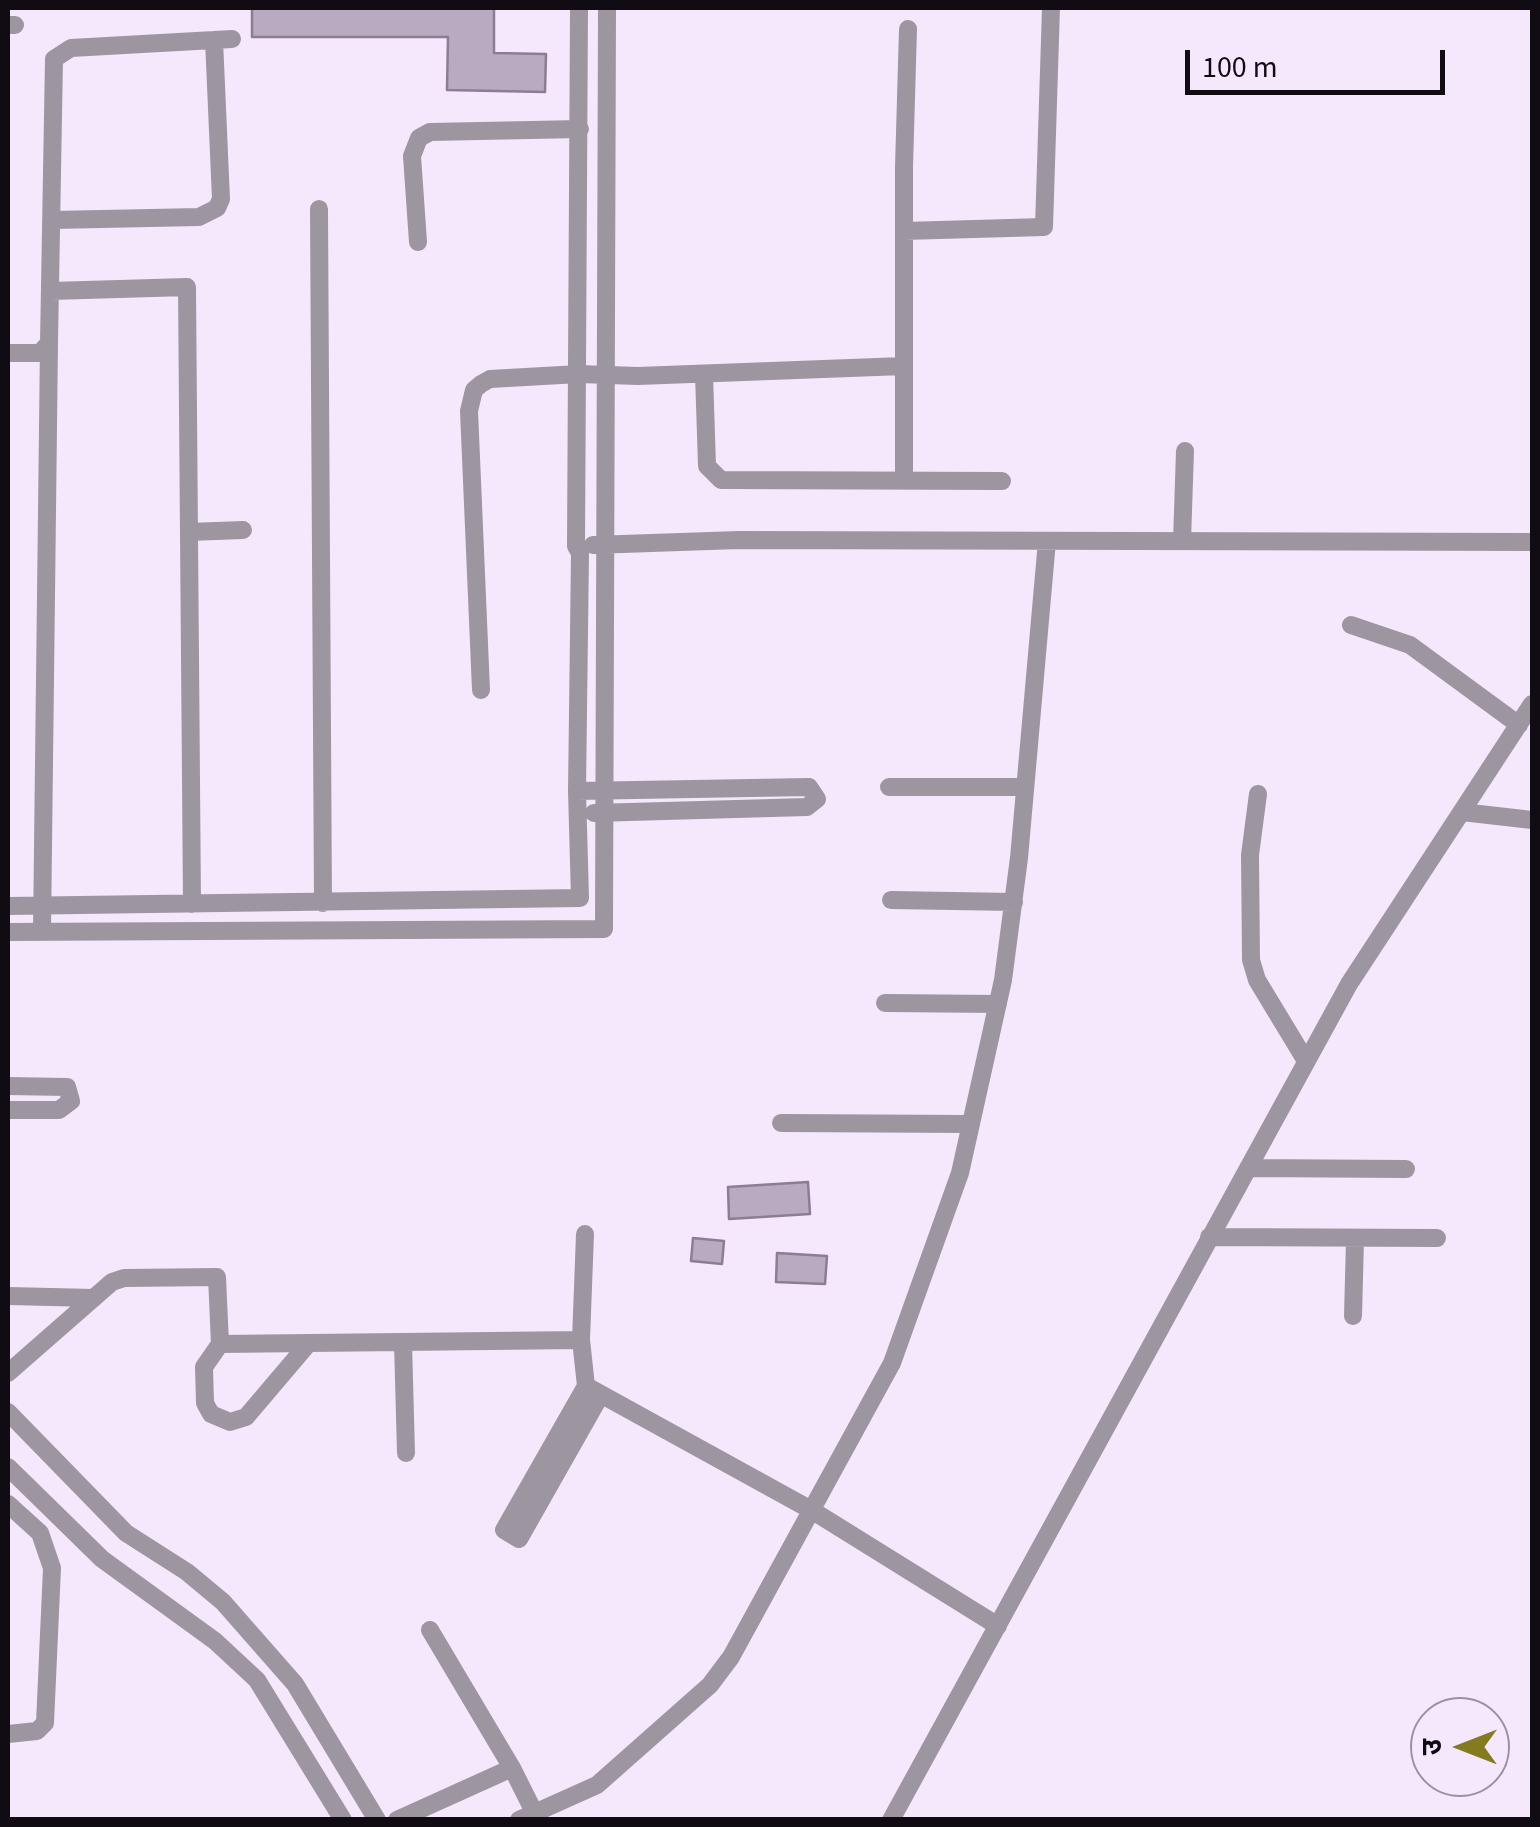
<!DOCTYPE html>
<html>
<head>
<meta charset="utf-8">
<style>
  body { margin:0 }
  #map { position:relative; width:1540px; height:1827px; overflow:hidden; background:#f5e8fd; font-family:"Source Sans 3","Noto Sans Devanagari",sans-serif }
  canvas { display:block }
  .frame { position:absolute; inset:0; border:10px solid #110b14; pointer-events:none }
  .north { position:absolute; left:1410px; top:1697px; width:100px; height:100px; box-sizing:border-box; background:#f5e8fd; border:2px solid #9a90a0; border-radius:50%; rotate:270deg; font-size:28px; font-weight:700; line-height:40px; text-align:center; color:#110b14 }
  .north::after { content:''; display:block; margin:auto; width:35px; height:45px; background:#847a20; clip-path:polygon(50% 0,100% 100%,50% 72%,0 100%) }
  .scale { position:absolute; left:1185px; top:50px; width:260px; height:45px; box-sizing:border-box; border:5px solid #110b14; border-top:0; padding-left:12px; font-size:30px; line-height:35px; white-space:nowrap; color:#110b14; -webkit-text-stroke:8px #f5e8fd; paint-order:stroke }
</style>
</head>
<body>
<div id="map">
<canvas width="1540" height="1827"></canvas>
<div class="frame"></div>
<div class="north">उ</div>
<div class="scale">100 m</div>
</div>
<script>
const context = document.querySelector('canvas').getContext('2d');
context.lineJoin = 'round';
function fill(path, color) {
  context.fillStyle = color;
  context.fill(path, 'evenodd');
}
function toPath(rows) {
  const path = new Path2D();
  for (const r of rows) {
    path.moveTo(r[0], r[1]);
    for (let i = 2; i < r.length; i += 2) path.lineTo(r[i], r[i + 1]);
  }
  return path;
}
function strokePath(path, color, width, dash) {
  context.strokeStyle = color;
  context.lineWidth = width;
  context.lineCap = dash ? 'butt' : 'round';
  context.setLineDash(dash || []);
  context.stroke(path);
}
const building = toPath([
  [252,8,494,8,494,53,546,54,545,92,447,90,448,37,252,37,252,8],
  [808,1182,810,1214,729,1219,728,1187,808,1182],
  [693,1238,724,1241,722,1264,691,1261,693,1238],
  [777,1253,827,1256,825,1284,776,1282,777,1253]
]);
fill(building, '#b9aac2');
strokePath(building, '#8c7d94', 2.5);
strokePath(toPath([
  [8,25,15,25],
  [319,209,323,903],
  [53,220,199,217,217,208,221,199,214,40],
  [904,231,1044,227,1051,8],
  [418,242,412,156,419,138,430,132,580,129],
  [51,291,187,287,192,904],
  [8,353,40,353,49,343,54,59,71,48,232,39],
  [704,374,707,466,721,480,1002,481],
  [904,479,904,167,908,29],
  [189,532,243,530],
  [1182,541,1185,451],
  [593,545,739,540,1532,542],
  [1351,625,1410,645,1519,725],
  [481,690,469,411,474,390,481,384,490,379,579,374,638,376,903,366],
  [889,787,1025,787],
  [577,791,809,787,817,799,807,807,594,813],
  [1258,794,1250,855,1251,960,1257,980,1306,1061],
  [1462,812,1532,820],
  [891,900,1014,902],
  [8,906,580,898,577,791,580,553,576,546,579,8],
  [42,931,49,343],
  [8,932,604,929,607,8],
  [885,1003,998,1004],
  [8,1086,67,1087,71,1101,59,1110,8,1110],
  [781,1123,971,1124],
  [1248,1168,1406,1169],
  [585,1234,581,1340,586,1386,813,1511,998,1626],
  [1209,1237,1437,1238],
  [8,1296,94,1298],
  [1353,1316,1355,1240],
  [403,1343,406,1453],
  [220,1344,204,1367,205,1403,211,1414,230,1422,246,1417,308,1344],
  [8,1373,112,1282,124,1278,217,1277,220,1344,581,1340],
  [586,1386,504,1530,519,1539,600,1396],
  [8,1412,126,1533,187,1572,223,1602,295,1684,377,1820],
  [8,1467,102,1559,215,1641,257,1680,343,1820],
  [8,1504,40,1533,52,1568,45,1723,37,1731,8,1734],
  [430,1630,512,1768],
  [397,1820,512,1768,535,1814],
  [519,1820,597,1785,710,1685,731,1657,892,1363,960,1173,1003,980,1019,858,1047,541],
  [891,1820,1349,984,1532,704]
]), '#9d96a1', 18);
</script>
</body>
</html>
